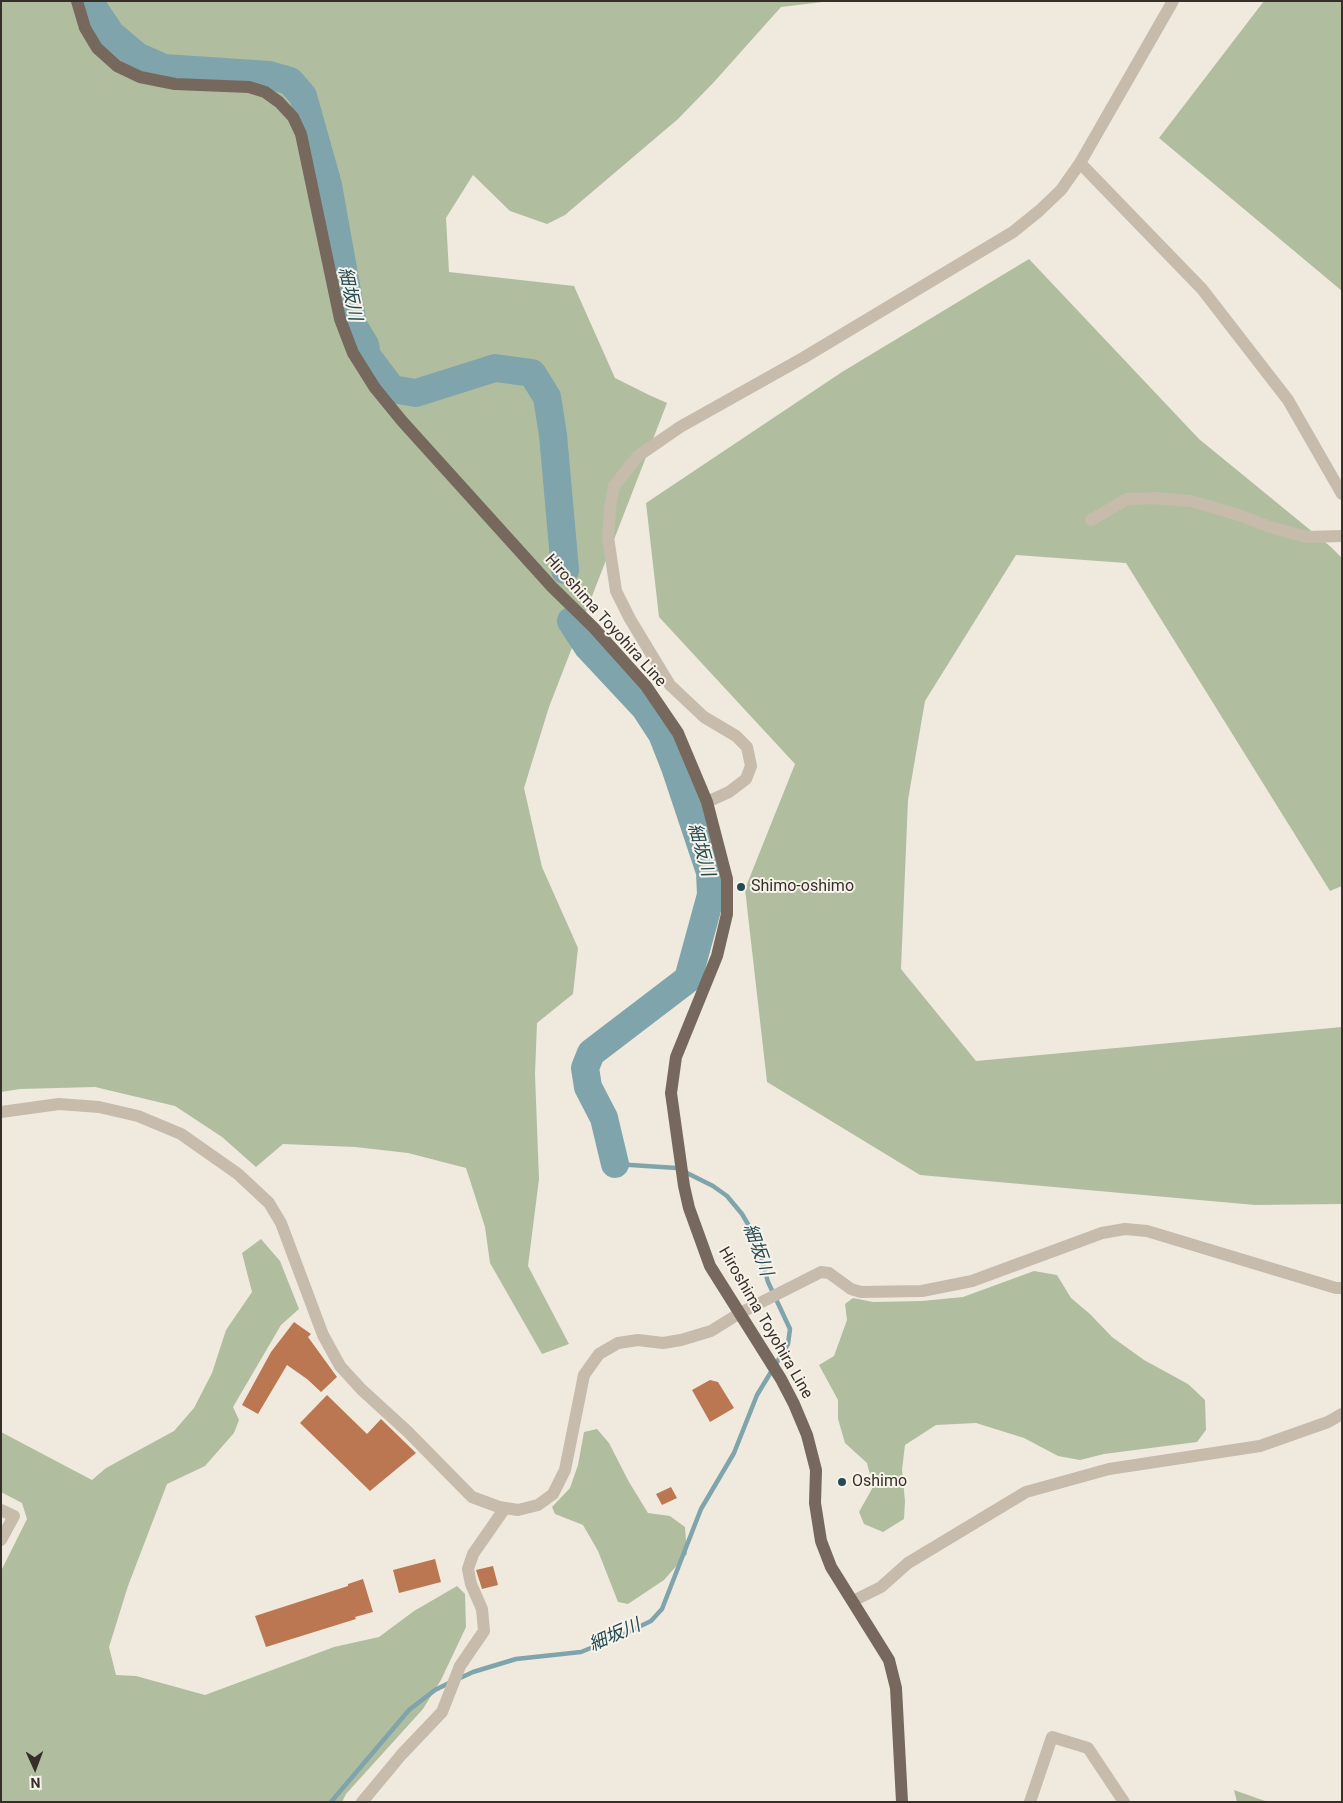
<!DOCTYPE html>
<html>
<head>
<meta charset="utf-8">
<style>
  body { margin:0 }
  #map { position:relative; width:1343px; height:1803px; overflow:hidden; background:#f0eade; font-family:Roboto,sans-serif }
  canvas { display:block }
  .frame { position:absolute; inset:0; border:2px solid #362f29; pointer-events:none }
  .north { position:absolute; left:10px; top:1743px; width:50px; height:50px; -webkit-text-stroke:4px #f8f3ea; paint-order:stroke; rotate:178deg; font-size:14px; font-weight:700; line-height:20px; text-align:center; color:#362f29 }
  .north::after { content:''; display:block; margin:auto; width:18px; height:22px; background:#362f29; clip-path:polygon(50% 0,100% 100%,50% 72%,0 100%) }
</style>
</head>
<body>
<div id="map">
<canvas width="1343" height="1803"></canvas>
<div class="frame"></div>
<div class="north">N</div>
</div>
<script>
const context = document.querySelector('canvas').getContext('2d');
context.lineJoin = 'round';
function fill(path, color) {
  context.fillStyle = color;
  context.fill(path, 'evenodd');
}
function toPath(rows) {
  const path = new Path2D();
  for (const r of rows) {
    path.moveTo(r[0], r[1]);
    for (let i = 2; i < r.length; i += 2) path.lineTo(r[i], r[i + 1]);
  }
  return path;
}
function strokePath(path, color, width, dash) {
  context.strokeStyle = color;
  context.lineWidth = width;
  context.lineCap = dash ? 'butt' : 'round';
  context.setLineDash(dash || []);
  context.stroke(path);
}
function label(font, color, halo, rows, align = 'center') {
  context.font = font + ' Roboto,"Noto Sans JP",sans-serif';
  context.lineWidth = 4;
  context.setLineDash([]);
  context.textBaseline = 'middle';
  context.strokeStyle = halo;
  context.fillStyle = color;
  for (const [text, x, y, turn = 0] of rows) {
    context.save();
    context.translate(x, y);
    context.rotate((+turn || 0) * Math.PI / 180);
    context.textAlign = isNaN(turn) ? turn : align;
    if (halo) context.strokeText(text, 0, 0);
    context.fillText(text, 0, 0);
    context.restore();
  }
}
fill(toPath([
  [1,1,831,1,781,7,714,82,678,119,565,215,547,224,510,211,473,175,446,218,449,272,574,286,615,378,647,394,667,403,549,707,524,788,542,867,578,948,573,994,537,1023,535,1074,539,1179,528,1266,569,1344,542,1354,490,1263,485,1227,466,1168,408,1153,355,1147,283,1144,256,1167,222,1137,175,1106,95,1087,20,1089,1,1092],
  [1264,1,1342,1,1342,291,1159,138],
  [1029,259,1199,439,1331,547,1342,558,1342,886,1330,891,1126,563,1016,555,925,701,908,800,901,969,976,1061,1342,1027,1342,1204,1255,1205,920,1175,767,1082,745,889,795,764,659,617,646,503,842,372],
  [261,1239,280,1261,299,1309,281,1325,233,1407,239,1420,234,1433,205,1466,167,1484,128,1586,109,1647,116,1675,136,1676,205,1695,334,1647,379,1637,414,1611,457,1586,465,1594,466,1627,441,1680,423,1709,346,1794,342,1802,1,1802,1,1571,27,1519,22,1503,1,1492,1,1432,92,1480,106,1468,174,1431,194,1408,212,1373,226,1330,252,1292,242,1253],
  [1034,1271,1057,1275,1071,1298,1090,1314,1112,1337,1144,1360,1188,1384,1205,1400,1206,1430,1197,1442,1104,1454,1080,1460,1058,1456,1024,1438,976,1423,936,1425,905,1445,902,1470,905,1501,904,1519,883,1532,864,1524,859,1512,873,1487,867,1463,845,1443,838,1419,838,1400,819,1365,834,1356,847,1320,845,1304,853,1298,873,1302,922,1301,963,1297],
  [597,1429,609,1443,629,1482,648,1513,670,1516,685,1527,687,1554,664,1580,628,1604,618,1602,598,1551,583,1525,555,1514,552,1507,570,1488,578,1465,584,1432],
  [1234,1790,1268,1802,1237,1802]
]), '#b0be9f');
strokePath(toPath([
  [458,1679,473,1672,516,1659,581,1652,620,1636,651,1621,662,1609,701,1509,734,1453,757,1395,788,1344,790,1329,768,1282,756,1238,742,1214,727,1196,713,1186,677,1168,615,1164],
  [331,1802,409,1710,435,1690,449,1683]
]), '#7fa4ab', 4.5);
strokePath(toPath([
  [89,1,111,34,137,56,164,68,269,75,290,81,303,96,328,185,353,325,365,345,367,356,392,389,416,393,495,368,532,373,547,397,553,435,565,570],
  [571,621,588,647,645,708,662,734,675,767,710,872,711,895,688,979,591,1053,585,1068,588,1087,604,1118,615,1164]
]), '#7fa4ab', 28);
fill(toPath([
  [294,1322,311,1334,308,1337,337,1377,321,1392,307,1379,287,1365,258,1414,242,1405,271,1352],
  [710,1380,718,1382,734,1408,710,1422,692,1390],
  [327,1395,367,1434,381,1419,416,1453,370,1491,300,1423],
  [671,1487,677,1498,662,1505,656,1494],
  [435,1559,441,1582,399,1593,393,1570],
  [493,1566,498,1585,482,1589,476,1570],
  [363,1579,373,1612,355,1617,356,1619,266,1647,255,1616,348,1586,348,1584]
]), '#bb7751');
strokePath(toPath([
  [1080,163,1202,289,1288,400,1342,494],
  [1091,520,1127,499,1154,498,1191,501,1239,515,1270,527,1307,537,1342,536],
  [707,802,729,792,746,779,751,766,747,747,736,736,704,717,670,685,630,619,616,591,608,537,610,508,614,486,638,456,680,427,803,358,1013,232,1039,211,1061,190,1080,163,1173,1],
  [1,1112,59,1104,99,1107,138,1116,181,1134,238,1174,269,1203,281,1223,323,1335,340,1366,361,1389,408,1432,472,1497,499,1507,518,1510,538,1505,553,1494,565,1470,584,1375,599,1354,618,1343,638,1340,663,1343,681,1340,711,1331,740,1313,821,1272,829,1273,851,1289,861,1292,922,1291,972,1281,1102,1233,1125,1229,1147,1231,1336,1288,1342,1288],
  [1,1510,14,1516,1,1540],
  [853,1601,881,1587,908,1563,1026,1492,1109,1469,1260,1446,1328,1422,1342,1414],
  [362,1802,402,1754,442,1712,460,1666,484,1631,482,1609,471,1584,468,1569,473,1554,505,1508],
  [1030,1802,1052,1737,1088,1748,1124,1802]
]), '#c7bbab', 12);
strokePath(toPath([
  [77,1,85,28,97,48,117,66,140,77,175,84,249,87,265,92,279,102,293,117,301,134,340,319,353,353,375,388,402,421,552,587,594,628,646,686,678,733,707,802,727,879,727,914,717,956,676,1057,671,1093,684,1186,689,1208,710,1266,781,1379,794,1404,807,1435,816,1470,815,1503,821,1541,831,1567,889,1660,896,1688,902,1802]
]), '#76685c', 12);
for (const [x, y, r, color] of [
  [741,887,5,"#234b53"],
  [842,1482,5,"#234b53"]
]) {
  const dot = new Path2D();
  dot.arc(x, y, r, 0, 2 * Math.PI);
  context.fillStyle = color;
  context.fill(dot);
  strokePath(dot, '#f8f3ea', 2);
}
label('16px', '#362f29', '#f8f3ea', [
  ["Hiroshima Toyohira Line",605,621,48],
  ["Hiroshima Toyohira Line",765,1323,60]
]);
label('16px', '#362f29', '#f8f3ea', [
  ["Shimo-oshimo",751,887],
  ["Oshimo",852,1482]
], 'left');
label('italic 18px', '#234b53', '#f8f3ea', [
  ["細坂川",349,294,78],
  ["細坂川",700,850,74],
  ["細坂川",757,1250,70],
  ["細坂川",615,1636,-24]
]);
</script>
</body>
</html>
